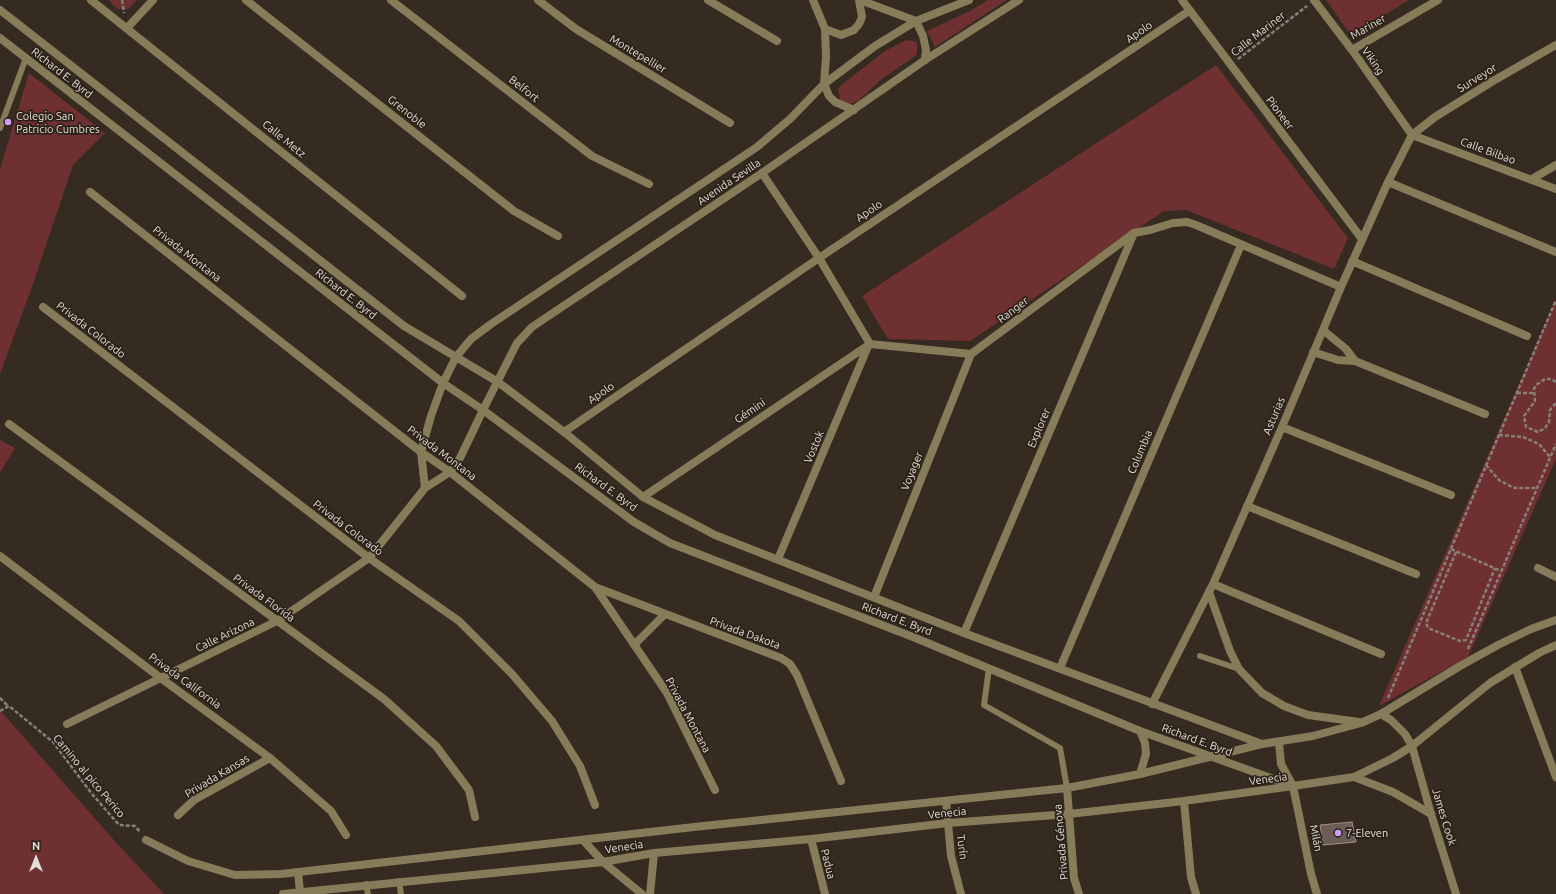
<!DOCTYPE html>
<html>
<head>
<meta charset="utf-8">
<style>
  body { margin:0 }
  #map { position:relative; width:1556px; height:894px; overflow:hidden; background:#352b21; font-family:Ubuntu,sans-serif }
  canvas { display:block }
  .north { position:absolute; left:16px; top:838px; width:40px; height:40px; -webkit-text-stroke:3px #2a2217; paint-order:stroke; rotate:0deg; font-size:11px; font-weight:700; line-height:16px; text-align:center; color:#e4ded7 }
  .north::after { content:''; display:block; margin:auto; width:14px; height:18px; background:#e4ded7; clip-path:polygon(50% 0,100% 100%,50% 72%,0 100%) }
</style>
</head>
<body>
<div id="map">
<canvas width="1556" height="894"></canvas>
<div class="north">N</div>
</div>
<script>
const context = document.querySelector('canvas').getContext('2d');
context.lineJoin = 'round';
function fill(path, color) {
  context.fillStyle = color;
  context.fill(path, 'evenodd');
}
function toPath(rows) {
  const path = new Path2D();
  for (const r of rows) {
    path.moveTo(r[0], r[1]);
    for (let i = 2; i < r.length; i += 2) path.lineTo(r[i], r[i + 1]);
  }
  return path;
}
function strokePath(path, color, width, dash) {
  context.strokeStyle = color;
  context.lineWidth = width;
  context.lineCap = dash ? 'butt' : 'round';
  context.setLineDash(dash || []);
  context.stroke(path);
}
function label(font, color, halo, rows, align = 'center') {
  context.font = font + ' Ubuntu,sans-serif';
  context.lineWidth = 3.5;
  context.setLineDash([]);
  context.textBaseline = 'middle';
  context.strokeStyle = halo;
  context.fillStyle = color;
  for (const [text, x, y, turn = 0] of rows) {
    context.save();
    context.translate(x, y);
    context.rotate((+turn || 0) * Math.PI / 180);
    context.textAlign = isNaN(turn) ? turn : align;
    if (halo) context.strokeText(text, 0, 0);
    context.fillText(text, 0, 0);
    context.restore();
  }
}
fill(toPath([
  [108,0,137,0,128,9,118,9],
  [988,0,1007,0,935,47,927,31,970,11],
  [1326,0,1409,0,1351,35],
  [906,40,917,42,917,54,914,57,883,78,858,101,850,104,844,103,840,99,838,89,840,86,885,51],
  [1216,65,1348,238,1334,269,1186,210,1164,211,970,341,888,339,862,296],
  [29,73,105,133,73,165,32,287,0,374,0,169],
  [1556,299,1556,459,1468,657,1379,706],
  [0,440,15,448,0,473],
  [0,710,112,838,164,894,0,894]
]), '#6e3030');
const building = toPath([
  [1352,822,1356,842,1323,845,1320,825,1352,822]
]);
fill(building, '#6c5d56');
strokePath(building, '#a08f88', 1);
strokePath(toPath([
  [122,0,124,13],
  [1238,59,1307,6],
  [1556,382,1551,379,1545,379,1536,385,1534,389,1535,401,1524,416,1526,427,1538,432,1545,428,1549,422,1550,410,1556,403],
  [1517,393,1535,393],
  [1499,435,1523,437,1539,444,1550,457],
  [1486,465,1499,480,1510,486,1515,488,1537,488],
  [1451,549,1501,571],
  [1456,552,1426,623,1428,628,1460,641,1466,640,1495,568],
  [1468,649,1556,444],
  [0,698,8,706],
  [1388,698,1556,300],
  [0,711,9,706,53,742,92,794,119,825,135,826,140,832]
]), '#888078', 2.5, [4, 2]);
strokePath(toPath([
  [0,128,26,58],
  [1200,656,1239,669],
  [989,668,984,705,1060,748,1067,788],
  [399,881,401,894],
  [366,884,368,894]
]), '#867c59', 6);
strokePath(toPath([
  [91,0,462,296],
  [246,0,514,211,558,236],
  [391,0,592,156,649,184],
  [538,0,576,29,730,123],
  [708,0,777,41],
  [813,0,825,29,826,57,824,84,829,96,835,102,854,110],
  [860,0,916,21,923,36,926,50,925,60],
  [1182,0,1362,239],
  [1314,0,1352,50,1412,135],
  [127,28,153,0],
  [825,29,841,35,854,30,859,24,862,17,859,0],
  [1352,50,1438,0],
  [1412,135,1556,189],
  [762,173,819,258,870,344],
  [1532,179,1556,165],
  [1388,182,1556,252],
  [90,192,421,452,450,472,595,587,667,693,715,790],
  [1352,261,1527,336],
  [43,307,369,558,459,621,512,674,552,721,580,766,595,805],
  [1323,330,1346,349,1355,361],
  [870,344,971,354,1134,233,1150,230,1173,223,1187,222,1196,225,1341,287],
  [1313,352,1338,360,1355,361,1485,414],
  [9,424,384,699,436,746,469,790,475,817],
  [1282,427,1451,495],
  [564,432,819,258,1189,11],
  [425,488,421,452,431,416,443,383],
  [643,497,870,344],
  [1247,506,1416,574],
  [0,556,162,679,270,758,331,811,346,835],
  [778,559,869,344],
  [1538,568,1556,577],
  [1213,584,1381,654],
  [595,587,781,658,790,664,797,675,841,781],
  [874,597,971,354],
  [964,633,1134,233],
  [634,645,664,615],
  [1515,667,1556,777],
  [1060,668,1241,245],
  [1152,704,1213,584,1282,427,1341,287,1388,182,1412,135,1435,117,1493,81,1556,45],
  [1381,714,1391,720,1405,734,1412,746,1431,814,1456,894],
  [67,724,277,621,369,558,425,488,450,472,460,458,483,410],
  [1279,742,1281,764,1293,786,1311,874,1317,894],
  [1067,788,1074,878,1079,894],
  [946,801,951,856,961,894],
  [1184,801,1191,877,1196,894],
  [178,815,194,800,270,758],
  [811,839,825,894],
  [146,840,188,861,235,875,281,874,694,827,1067,788,1140,774,1262,744],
  [583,840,603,862,642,894],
  [298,872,300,892],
  [283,894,603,862,654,853,811,839,948,823,1069,814,1184,801,1293,786],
  [650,894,654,853]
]), '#867c59', 8);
strokePath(toPath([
  [0,10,404,326,498,382,564,432,643,497,715,535,964,633,1262,744,1313,736,1361,723,1381,714,1460,666,1498,645,1531,629,1556,620],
  [0,38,443,383,483,410,634,522,670,543,913,637,1140,731,1293,786,1354,777,1393,758,1412,746,1490,683,1539,653,1556,645],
  [443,383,456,357,471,339,491,324,757,147,790,119,824,84,875,46,916,21,969,0],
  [483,410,517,343,532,327,762,173,925,60,1019,0],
  [1209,592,1230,651,1239,669,1262,693,1284,706,1308,715,1359,722],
  [1140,731,1145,743,1146,754,1140,774],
  [1354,777,1393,792,1431,814]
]), '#867c59', 8);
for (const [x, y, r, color] of [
  [8,122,4,"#d29dfd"],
  [1338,833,4,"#d29dfd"]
]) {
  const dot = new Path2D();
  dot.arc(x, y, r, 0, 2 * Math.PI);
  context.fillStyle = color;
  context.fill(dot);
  strokePath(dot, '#2a2217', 1.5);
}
label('11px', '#e4ded7', '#2a2217', [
  ["Mariner",1368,27,-30],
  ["Apolo",1139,32,-34],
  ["Calle Mariner",1258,34,-38],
  ["Montepellier",638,54,31],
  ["Viking",1373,61,55],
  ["Richard E. Byrd",62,73,38],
  ["Surveyor",1477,78,-32],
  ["Belfort",524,89,38],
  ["Grenoble",407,112,38],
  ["Pioneer",1280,113,53],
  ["Calle Metz",284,139,39],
  ["Calle Bilbao",1488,151,20],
  ["Avenida Sevilla",729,182,-34],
  ["Apolo",869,211,-34],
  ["Privada Montana",187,254,38],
  ["Richard E. Byrd",346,294,38],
  ["Ranger",1013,310,-37],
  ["Privada Colorado",91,330,38],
  ["Apolo",601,393,-34],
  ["Gémini",750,411,-34],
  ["Asturias",1274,416,-67],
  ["Explorer",1039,428,-67],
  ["Vostok",814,447,-67],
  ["Columbia",1140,452,-67],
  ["Privada Montana",442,453,37],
  ["Voyager",912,471,-68],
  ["Richard E. Byrd",606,487,36],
  ["Privada Colorado",348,528,37],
  ["Privada Florida",264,598,36],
  ["Richard E. Byrd",897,619,21],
  ["Privada Dakota",745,633,20],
  ["Calle Arizona",225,635,-26],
  ["Privada California",185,681,36],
  ["Privada Montana",688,715,62],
  ["Richard E. Byrd",1197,740,20],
  ["Camino al pico Perico",89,776,50],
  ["Privada Kansas",217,776,-31],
  ["Venecia",1268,779,-8],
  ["Venecia",947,813,-6],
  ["James Cook",1444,817,73],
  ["Milán",1316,838,79],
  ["Privada Génova",1061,842,-95],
  ["Venecia",624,847,-9],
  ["Turín",962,847,82],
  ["Padua",828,864,76]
]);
label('11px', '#e4ded7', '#2a2217', [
  ["Colegio San",16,116],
  ["Patricio Cumbres",16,129],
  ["7-Eleven",1346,833]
], 'left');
</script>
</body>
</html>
